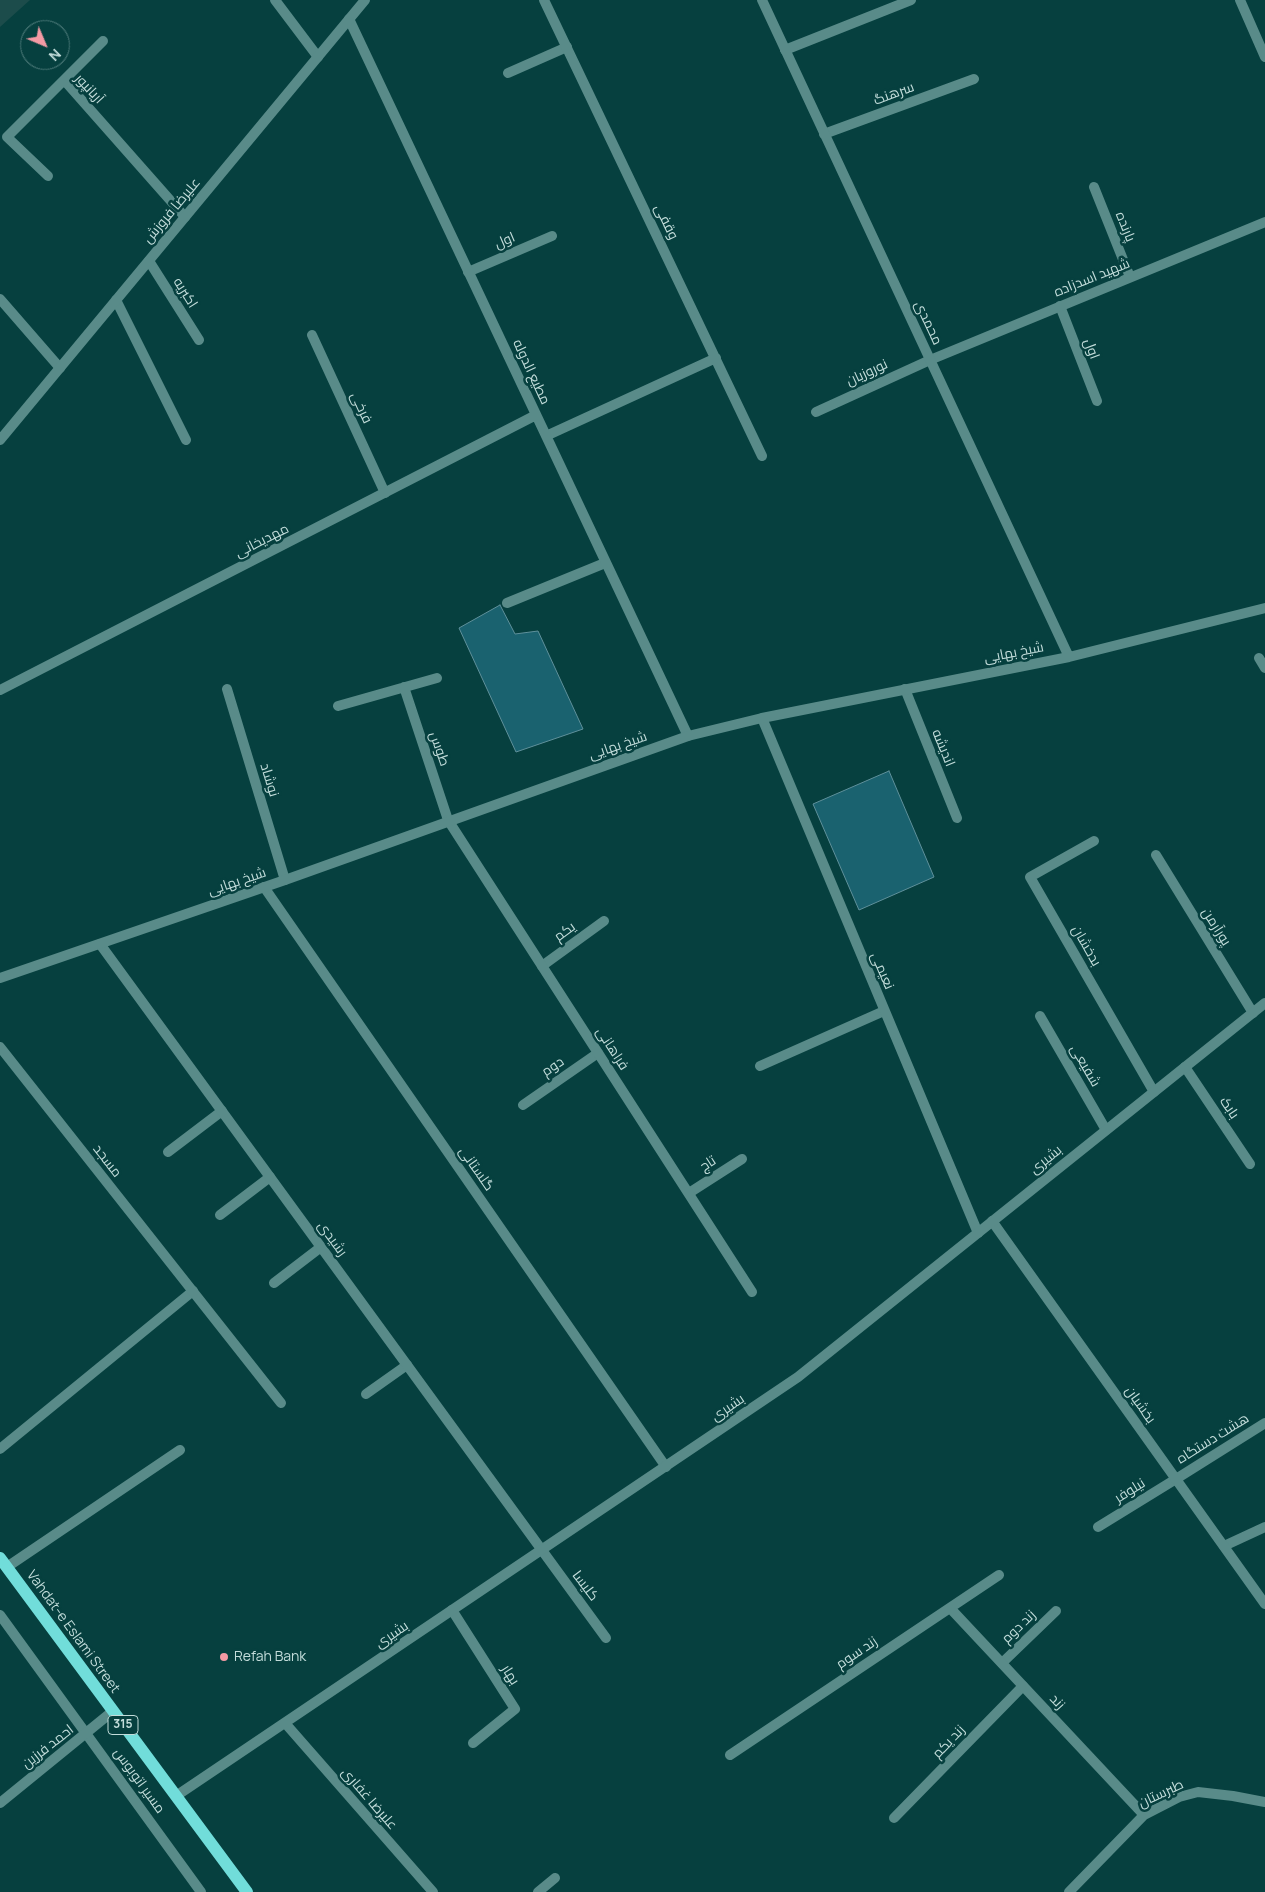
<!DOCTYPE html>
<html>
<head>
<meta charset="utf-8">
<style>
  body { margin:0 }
  #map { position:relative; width:1265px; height:1892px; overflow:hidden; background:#06403f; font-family:Manrope,sans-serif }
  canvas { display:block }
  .north { position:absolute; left:20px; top:20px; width:50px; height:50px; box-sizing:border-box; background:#06403f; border:1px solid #517e7d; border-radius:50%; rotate:135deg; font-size:14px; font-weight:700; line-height:20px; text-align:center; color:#c2dcda }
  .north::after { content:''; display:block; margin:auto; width:18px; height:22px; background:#f49aa4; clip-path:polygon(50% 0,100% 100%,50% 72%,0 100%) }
</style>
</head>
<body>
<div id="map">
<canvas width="1265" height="1892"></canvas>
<div class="north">N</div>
</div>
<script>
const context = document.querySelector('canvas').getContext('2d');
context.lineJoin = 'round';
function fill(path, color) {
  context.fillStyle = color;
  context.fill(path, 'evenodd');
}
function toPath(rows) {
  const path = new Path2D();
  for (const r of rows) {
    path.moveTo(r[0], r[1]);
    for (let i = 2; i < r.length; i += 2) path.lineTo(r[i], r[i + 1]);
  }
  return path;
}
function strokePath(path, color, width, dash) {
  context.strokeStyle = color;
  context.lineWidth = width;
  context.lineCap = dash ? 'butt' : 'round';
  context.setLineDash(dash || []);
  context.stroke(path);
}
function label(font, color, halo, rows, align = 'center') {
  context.font = font + ' Manrope,Cairo,sans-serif';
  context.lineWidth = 5;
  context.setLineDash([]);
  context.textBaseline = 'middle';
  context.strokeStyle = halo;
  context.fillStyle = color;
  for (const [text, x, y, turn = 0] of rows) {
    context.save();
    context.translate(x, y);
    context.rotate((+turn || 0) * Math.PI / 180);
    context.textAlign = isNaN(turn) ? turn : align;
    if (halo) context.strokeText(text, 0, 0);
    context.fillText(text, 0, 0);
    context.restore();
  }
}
fill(toPath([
  [0,0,30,0,0,27]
]), '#1c4c4b');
const building = toPath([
  [500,605,515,634,538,631,583,729,516,752,459,628,500,605],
  [889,771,934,877,859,910,813,804,889,771]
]);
fill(building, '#1a626f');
strokePath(building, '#5f909b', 1);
strokePath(toPath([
  [508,73,567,47],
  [64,80,103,41],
  [824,134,974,79],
  [48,176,7,137,64,80,185,217],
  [1094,187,1130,277],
  [149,261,199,340],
  [468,272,552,236],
  [116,300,186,440],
  [1060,306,1097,401],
  [312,335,385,493],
  [816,412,930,360],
  [507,603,605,563],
  [1259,658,1265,668],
  [404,687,448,820],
  [227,689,285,880],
  [905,689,957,818],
  [338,706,437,678],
  [1094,841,1030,877,1154,1092],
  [1156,855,1253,1013],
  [542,966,604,921],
  [1040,1016,1106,1130],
  [760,1066,884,1011],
  [1185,1067,1250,1164],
  [523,1105,598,1053],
  [168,1152,222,1111],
  [689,1193,742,1159],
  [220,1215,270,1177],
  [274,1283,321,1247],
  [366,1394,407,1365],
  [0,1449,193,1291],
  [1098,1527,1176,1479],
  [1224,1546,1265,1527],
  [7,1567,180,1450],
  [0,1615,201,1892],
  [1002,1663,1056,1611],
  [894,1818,1023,1686]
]), '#598b89', 10);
strokePath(toPath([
  [275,0,318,57],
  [544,0,762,456],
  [1240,0,1265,57],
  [349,19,688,736],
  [785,50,911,0],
  [0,299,60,368],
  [930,360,1265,222],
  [546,436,716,358],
  [0,690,536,415],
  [762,718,978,1233],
  [448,820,752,1292],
  [264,887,666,1467],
  [100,944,606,1638],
  [0,1047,281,1403],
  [992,1221,1265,1604],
  [1176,1479,1265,1423],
  [950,1608,1144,1815],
  [452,1610,515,1709,473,1743],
  [730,1755,999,1575],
  [0,1803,113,1711],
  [538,1892,555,1878],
  [1069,1892,1144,1815,1179,1797,1198,1792,1233,1796,1265,1802]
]), '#598b89', 10);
strokePath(toPath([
  [762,0,1069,657],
  [0,440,365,0],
  [0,978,285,880,688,736,762,718,1069,657,1265,608],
  [285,1723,433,1892],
  [176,1796,798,1377,1265,1003]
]), '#598b89', 10);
strokePath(toPath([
  [0,1558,247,1892]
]), '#71ddda', 12);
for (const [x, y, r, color] of [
  [224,1657,5,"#f49aa4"]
]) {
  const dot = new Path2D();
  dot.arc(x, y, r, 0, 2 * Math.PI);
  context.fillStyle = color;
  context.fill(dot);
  strokePath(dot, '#06403f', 2);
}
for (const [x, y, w] of [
  [123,1725,30]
]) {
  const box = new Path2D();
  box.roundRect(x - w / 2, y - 9.5, w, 19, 4);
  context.fillStyle = '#06403f';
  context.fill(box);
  strokePath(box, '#c2dcda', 1);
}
label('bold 12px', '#c2dcda', null, [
  ["315",123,1725]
]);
label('14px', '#c2dcda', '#06403f', [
  ["آریانپور",89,89,47],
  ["سرهنگ",894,94,-20],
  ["علیرضا فروزش",172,211,-50],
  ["وقفی",666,222,64],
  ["پارنده",1125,227,68],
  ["اول",505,241,-23],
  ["شهید اسدزاده",1092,278,-22],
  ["اکبریه",185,293,58],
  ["محمدی",928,323,65],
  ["اول",1091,349,69],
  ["مطیع الدوله",531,372,65],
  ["نوروزیان",867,373,-25],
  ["فرخی",361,408,65],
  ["مهدیخانی",262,541,-27],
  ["شیخ بهایی",1014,653,-11],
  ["شیخ بهایی",618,746,-19],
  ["اندیشه",943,748,68],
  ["طوس",439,749,71],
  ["نوشاد",269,780,73],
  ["شیخ بهایی",237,882,-19],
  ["پورآرمن",1216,927,58],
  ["یکم",565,932,-36],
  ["بدخشان",1086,946,60],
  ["نعیمی",882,971,67],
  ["فراهانی",612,1049,57],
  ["شفیعی",1085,1066,60],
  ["دوم",553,1067,-34],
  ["بابک",1229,1108,56],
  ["بشیری",1046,1160,-39],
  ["مسجد",107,1161,52],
  ["تاج",708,1164,-33],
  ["گلستانی",476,1169,55],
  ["رشیدی",332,1239,54],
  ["بخشیان",1140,1405,55],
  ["بشیری",728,1408,-34],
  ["هشت دستگاه",1213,1439,-32],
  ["نیلوفر",1130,1491,-32],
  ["کلیسا",585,1586,53],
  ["زند دوم",1019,1627,-44],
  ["Vahdat-e Eslami Street",73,1632,54],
  ["بشیری",392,1635,-34],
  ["زند سوم",857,1653,-34],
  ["بهار",510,1675,58],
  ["زند",1057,1702,47],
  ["زند یکم",949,1742,-46],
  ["احمد فرزین",48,1747,-38],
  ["مسیر اتوبوس",139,1781,54],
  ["طبرستان",1161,1794,-25],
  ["علیرضا غفاری",369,1799,49]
]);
label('14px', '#c2dcda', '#06403f', [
  ["Refah Bank",234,1657]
], 'left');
</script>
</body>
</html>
